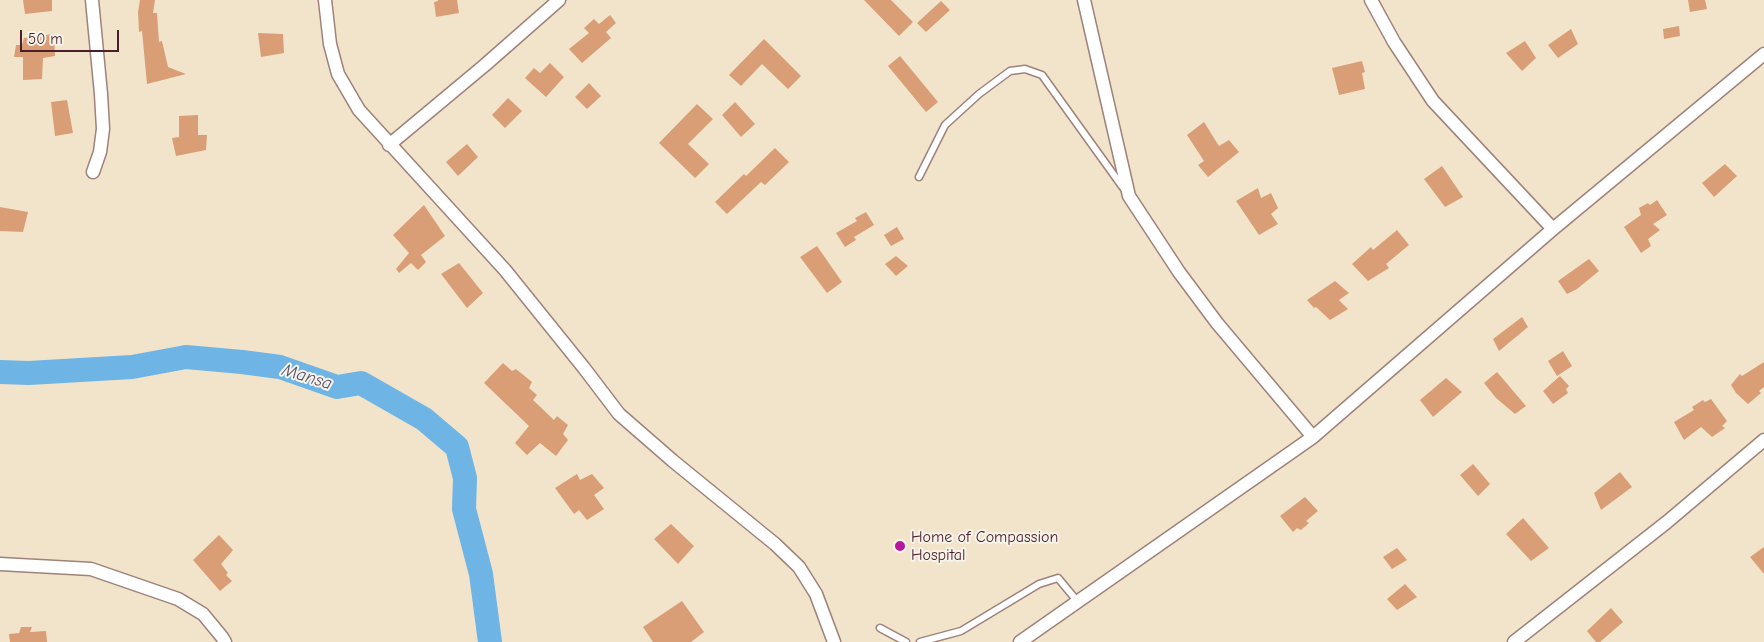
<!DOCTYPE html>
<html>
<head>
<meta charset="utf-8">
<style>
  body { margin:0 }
  #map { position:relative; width:1764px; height:642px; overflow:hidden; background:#f2e4cb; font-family:"Comic Neue",sans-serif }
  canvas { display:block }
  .scale { position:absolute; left:20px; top:30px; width:99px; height:22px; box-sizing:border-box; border:2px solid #4a1f2b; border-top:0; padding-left:6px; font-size:15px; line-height:18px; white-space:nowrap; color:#4a1f2b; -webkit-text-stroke:4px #f7f3e8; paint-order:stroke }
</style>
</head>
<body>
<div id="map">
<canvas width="1764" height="642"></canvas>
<div class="scale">50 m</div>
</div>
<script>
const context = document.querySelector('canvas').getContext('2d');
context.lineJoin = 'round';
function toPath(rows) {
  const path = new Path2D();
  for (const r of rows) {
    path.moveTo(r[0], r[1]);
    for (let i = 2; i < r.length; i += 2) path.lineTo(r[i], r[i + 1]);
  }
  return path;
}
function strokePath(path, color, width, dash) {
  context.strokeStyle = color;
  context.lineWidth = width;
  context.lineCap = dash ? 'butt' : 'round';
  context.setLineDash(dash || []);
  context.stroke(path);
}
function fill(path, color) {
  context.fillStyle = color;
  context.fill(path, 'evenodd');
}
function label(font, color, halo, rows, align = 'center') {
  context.font = font + ' "Comic Neue",sans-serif';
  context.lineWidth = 4;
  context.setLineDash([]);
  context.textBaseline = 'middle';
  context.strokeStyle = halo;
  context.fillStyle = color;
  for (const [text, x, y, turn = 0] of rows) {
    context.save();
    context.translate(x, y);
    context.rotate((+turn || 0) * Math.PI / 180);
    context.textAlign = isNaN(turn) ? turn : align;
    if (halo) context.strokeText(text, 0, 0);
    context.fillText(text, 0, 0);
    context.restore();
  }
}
strokePath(toPath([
  [0,372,29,373,132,367,186,357,242,362,280,367,337,387,361,383,424,419,457,447,465,478,464,509,481,574,490,642]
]), '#6eb4e4', 24);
fill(toPath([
  [23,0,52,0,52,11,25,14],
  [140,0,155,0,153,13,157,13,159,42,162,41,168,67,186,74,147,84,142,31,139,32,138,12],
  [438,0,457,0,459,13,436,17,434,2,438,1],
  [864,0,891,0,913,22,899,36],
  [1688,0,1705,0,1707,9,1690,12],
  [941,1,950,10,926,32,917,23],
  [610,15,616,23,606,32,611,38,582,63,569,49,589,33,584,28,594,19,599,24],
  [1679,26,1680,36,1664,39,1663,29],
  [1571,29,1578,44,1558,58,1548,45],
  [258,33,283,34,284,53,261,57],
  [54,34,55,56,43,58,42,79,23,80,23,57,14,57,16,45,22,45,24,38],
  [764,39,801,76,788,89,762,64,741,86,729,75],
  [1525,41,1536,58,1522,71,1506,53],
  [900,56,938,102,926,112,888,66],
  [1362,61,1365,72,1362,73,1365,89,1339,95,1332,68],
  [550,63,564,77,546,97,525,78,534,68,540,73],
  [589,83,601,96,587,109,575,97],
  [508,98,522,111,505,128,492,115],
  [67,100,73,133,55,136,51,102],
  [735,102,755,124,741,137,722,115],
  [697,104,713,119,688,144,709,164,695,178,659,143],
  [198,115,198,135,207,135,206,150,176,156,172,138,179,137,179,116],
  [1204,122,1219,146,1229,140,1239,152,1208,177,1198,165,1204,161,1187,135],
  [467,144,478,157,458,176,446,162],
  [775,148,789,162,765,185,761,182,727,214,715,202,744,174,746,176],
  [1725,164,1737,176,1714,197,1702,183],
  [1442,166,1463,197,1445,207,1424,179],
  [1258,188,1261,198,1271,193,1278,208,1271,214,1278,224,1259,235,1236,201],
  [1657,200,1667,215,1653,224,1660,230,1648,239,1651,246,1641,253,1624,227,1641,215,1639,208,1648,203,1650,205],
  [424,205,445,236,421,255,426,262,418,270,411,263,399,273,396,269,409,253,393,235],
  [0,207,28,212,23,232,0,231],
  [866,212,874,225,854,237,856,240,845,247,836,233,857,221,855,218],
  [897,227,904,239,891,246,884,235],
  [1397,230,1409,245,1386,264,1389,268,1368,281,1352,264,1371,247,1373,250],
  [817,246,842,282,827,293,800,257],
  [896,256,908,266,896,276,885,264],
  [1589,259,1599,271,1577,289,1567,294,1558,281],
  [459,263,483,293,467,308,441,274],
  [1335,281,1349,293,1339,300,1348,309,1330,320,1316,307,1314,308,1307,300],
  [1522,317,1528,327,1499,351,1493,339],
  [1563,351,1572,366,1557,376,1548,361],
  [1764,362,1764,387,1759,391,1761,393,1748,404,1736,393,1731,385,1740,374,1742,376],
  [503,363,512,371,516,369,532,382,529,388,537,395,533,400,554,420,557,416,568,425,563,434,568,440,556,456,540,443,527,455,515,443,529,426,484,383],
  [1497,372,1526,406,1515,414,1496,398,1484,383],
  [1560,376,1569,386,1566,389,1568,393,1553,404,1543,391],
  [1446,378,1462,392,1433,417,1420,400],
  [1711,399,1727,421,1722,426,1725,428,1712,437,1701,427,1684,440,1674,422,1694,410,1692,407,1703,400,1705,402],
  [1473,464,1490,484,1478,496,1460,475],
  [1620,472,1632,487,1601,510,1594,493],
  [577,474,580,480,592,474,604,488,594,495,604,509,587,520,579,510,574,514,555,488],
  [1305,497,1318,511,1306,521,1309,523,1301,530,1297,528,1293,532,1280,516],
  [1523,518,1549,548,1531,561,1506,534],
  [671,524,694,546,678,564,654,539],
  [219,535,233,550,221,564,228,573,226,575,232,581,220,591,193,560],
  [1764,547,1764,574,1750,557],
  [1397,548,1407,560,1392,569,1383,557],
  [1405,584,1417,597,1397,610,1387,599],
  [682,601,704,632,691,642,653,642,643,627],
  [1611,608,1623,622,1600,642,1596,642,1587,631],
  [21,627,32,627,30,632,46,631,47,642,10,642,9,634,19,633]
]), '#d99e75');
const service = toPath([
  [919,177,945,125,979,94,1010,71,1025,69,1042,75,1124,189],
  [880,628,906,642],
  [920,642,961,631,1039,584,1058,578,1078,602]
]);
const minor = toPath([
  [92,0,101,94,103,129,100,152,93,172],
  [325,0,330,44,338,74,359,110,505,270,584,368,619,414,673,461,775,544,799,567,816,594,834,642],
  [1084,0,1129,196,1179,272,1217,323,1313,437],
  [1371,0,1394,42,1433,101,1553,229],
  [389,145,485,65,559,0],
  [0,564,91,569,178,599,203,614,222,637,225,642],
  [1020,642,1313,437,1553,229,1764,54],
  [1514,642,1667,522,1764,440]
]);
strokePath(service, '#9e827b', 9);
strokePath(minor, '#9e827b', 15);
strokePath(service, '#fff', 6);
strokePath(minor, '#fff', 12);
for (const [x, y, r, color] of [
  [900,546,6,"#b5179e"]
]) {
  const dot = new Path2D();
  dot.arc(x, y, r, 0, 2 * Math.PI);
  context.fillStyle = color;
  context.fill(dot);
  strokePath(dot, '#f7f3e8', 2);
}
label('16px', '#4a1f2b', '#f7f3e8', [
  ["Home of Compassion",911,537],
  ["Hospital",911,555]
], 'left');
label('italic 18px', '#57536c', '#f7f3e8', [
  ["Mansa",307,377,17]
]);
</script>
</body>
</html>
